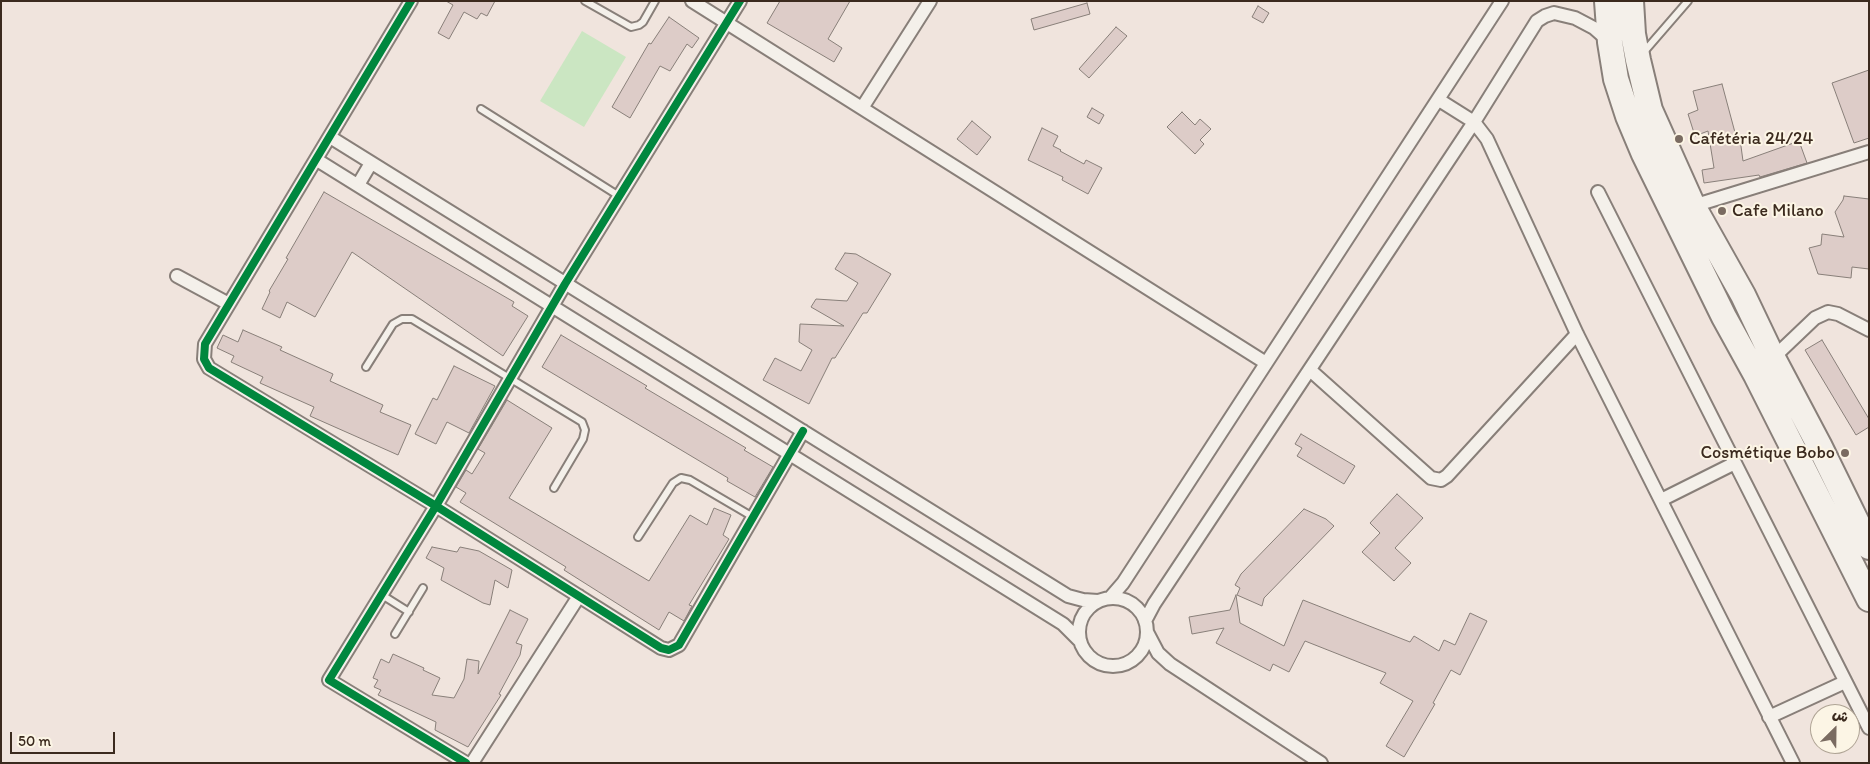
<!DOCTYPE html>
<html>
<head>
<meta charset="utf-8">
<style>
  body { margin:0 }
  #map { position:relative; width:1870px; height:764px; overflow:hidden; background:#f0e4dd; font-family:Itim,"Playpen Sans Arabic",sans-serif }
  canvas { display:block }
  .frame { position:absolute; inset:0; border:2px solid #3b2a1e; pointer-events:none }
  .north { position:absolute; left:1810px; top:704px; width:50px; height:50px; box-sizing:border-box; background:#fcf5e5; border:1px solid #afa495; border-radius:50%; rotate:23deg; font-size:14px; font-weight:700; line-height:20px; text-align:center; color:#3b2a1e }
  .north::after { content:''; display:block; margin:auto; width:18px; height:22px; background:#7a6b61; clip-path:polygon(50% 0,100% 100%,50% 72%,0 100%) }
  .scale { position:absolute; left:10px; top:732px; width:105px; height:22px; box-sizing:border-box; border:2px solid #3b2a1e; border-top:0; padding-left:6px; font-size:15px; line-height:18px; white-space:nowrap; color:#3b2a1e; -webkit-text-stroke:4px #fcf5e5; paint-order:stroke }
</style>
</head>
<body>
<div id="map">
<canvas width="1870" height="764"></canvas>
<div class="frame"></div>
<div class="north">ش</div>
<div class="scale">50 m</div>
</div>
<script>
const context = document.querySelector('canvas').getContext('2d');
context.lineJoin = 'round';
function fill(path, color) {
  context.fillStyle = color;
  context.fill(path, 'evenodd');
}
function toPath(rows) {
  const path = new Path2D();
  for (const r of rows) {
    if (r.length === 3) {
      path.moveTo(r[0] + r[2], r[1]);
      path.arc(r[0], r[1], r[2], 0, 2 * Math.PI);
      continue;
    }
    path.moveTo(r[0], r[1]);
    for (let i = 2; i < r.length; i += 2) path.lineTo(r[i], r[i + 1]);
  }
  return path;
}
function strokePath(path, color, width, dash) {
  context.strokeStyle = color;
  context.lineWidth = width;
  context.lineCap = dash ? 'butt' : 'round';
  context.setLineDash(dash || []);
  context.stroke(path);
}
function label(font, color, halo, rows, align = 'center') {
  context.font = font + ' Itim,sans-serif';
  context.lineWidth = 4;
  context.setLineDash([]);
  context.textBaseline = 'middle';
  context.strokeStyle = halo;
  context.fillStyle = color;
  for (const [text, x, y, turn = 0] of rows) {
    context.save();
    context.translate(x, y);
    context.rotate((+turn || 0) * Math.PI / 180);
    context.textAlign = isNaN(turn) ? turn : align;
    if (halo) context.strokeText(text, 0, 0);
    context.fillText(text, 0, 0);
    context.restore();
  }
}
fill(toPath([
  [582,31,626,57,584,127,540,101]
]), '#cbe6c2');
const building = toPath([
  [446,1,495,1,487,16,481,13,477,19,464,12,449,39,438,33,453,5,446,1],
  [780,1,850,1,828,39,842,48,834,62,767,23,780,1],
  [1087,3,1090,14,1034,30,1031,19,1087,3],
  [1258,6,1269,13,1263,23,1252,17,1258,6],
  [669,17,699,38,692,48,687,44,670,71,660,66,630,118,612,107,649,43,651,44,669,17],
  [1116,27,1127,36,1089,78,1079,69,1116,27],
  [1869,70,1869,138,1854,143,1832,83,1869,70],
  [1722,84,1737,140,1740,139,1743,161,1799,141,1807,163,1760,177,1759,175,1704,183,1702,170,1714,168,1708,131,1695,136,1688,114,1698,110,1693,91,1722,84],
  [1092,108,1104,115,1099,124,1087,117,1092,108],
  [1182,112,1195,125,1200,119,1211,129,1200,140,1204,144,1195,154,1167,127,1182,112],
  [972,121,991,137,977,155,957,139,972,121],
  [1042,128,1058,136,1053,146,1061,150,1060,151,1084,164,1086,160,1102,168,1088,194,1062,180,1063,177,1028,160,1042,128],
  [324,192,514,302,512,306,528,316,503,356,352,252,315,317,287,302,280,318,262,309,270,292,269,291,288,259,286,258,324,192],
  [1844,196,1869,199,1869,269,1852,267,1851,278,1818,274,1809,248,1821,245,1822,234,1844,237,1835,212,1843,200,1844,196],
  [845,253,856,254,891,274,867,313,863,313,835,358,832,358,809,404,763,380,775,358,801,371,812,350,799,342,800,324,844,326,811,307,816,299,847,301,858,283,835,269,845,253],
  [243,330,282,347,280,350,333,374,330,381,383,405,380,412,411,425,398,455,310,416,314,407,260,383,263,377,231,362,234,356,217,348,223,335,238,342,243,330],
  [561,335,647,386,645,388,746,448,744,450,773,467,755,497,727,481,728,478,542,367,561,335],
  [1822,340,1869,419,1869,427,1856,435,1805,350,1822,340],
  [454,366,495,386,469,433,447,422,436,444,415,434,433,398,437,400,454,366],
  [507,400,552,428,509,498,649,581,690,515,707,525,714,508,731,515,723,535,729,539,689,605,692,606,684,621,669,612,659,630,564,570,566,567,460,502,466,493,456,487,466,470,472,474,485,453,478,449,507,400],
  [1301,434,1355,466,1344,484,1297,456,1302,448,1295,444,1301,434],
  [1397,494,1423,518,1395,548,1411,563,1394,581,1362,552,1380,533,1370,523,1397,494],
  [1304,509,1326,519,1334,526,1264,598,1262,606,1237,595,1240,588,1235,585,1241,574,1304,509],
  [432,547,457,552,460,547,479,551,512,570,508,588,495,580,490,605,483,603,441,580,444,568,426,558,432,547],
  [1236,595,1240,623,1284,646,1303,600,1410,642,1414,636,1439,651,1444,640,1455,645,1470,613,1487,621,1460,675,1451,670,1433,703,1435,704,1404,757,1386,746,1413,701,1380,683,1386,673,1305,641,1289,672,1273,664,1270,671,1216,643,1224,628,1192,634,1189,617,1230,610,1236,595],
  [510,610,528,619,516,643,522,645,520,655,499,694,501,695,468,747,435,730,436,722,378,695,381,690,374,687,378,680,373,678,381,659,389,663,393,654,424,668,423,670,440,678,432,695,454,698,464,679,467,659,479,661,478,674,510,610]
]);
fill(building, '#ddccc8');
strokePath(building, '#887f79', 1);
const lane = toPath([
  [585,1,631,27,639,25,643,22,655,1],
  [1643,53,1688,1],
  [481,109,619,196],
  [366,367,393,324,402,319,412,319,582,422,585,430,583,439,554,488],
  [638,537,673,483,681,478,690,480,753,517],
  [382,595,409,612],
  [395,634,423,588]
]);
const street = toPath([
  [411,1,205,344,204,359,209,368,436,506,661,648,669,650,679,645,803,431],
  [692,1,1266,363],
  [1439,100,1474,122,1487,139,1577,334,1793,763],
  [862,108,930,1],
  [330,137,1068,596,1083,600,1098,601],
  [317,160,1063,624,1079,640],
  [358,185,371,163],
  [1598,192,1869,728],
  [1693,206,1869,152],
  [177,276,229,304],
  [1773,358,1815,318,1828,312,1838,314,1869,330],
  [1310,370,1431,478,1441,480,1447,476,1577,334],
  [1661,500,1735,463],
  [1113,632,34],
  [1110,598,1123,583,1502,1],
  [1145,621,1154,604,1474,122,1537,21,1545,16,1554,13,1575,18,1594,28,1610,42],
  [1147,632,1158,653,1170,664,1321,763],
  [1769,717,1845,682],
  [466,763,329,680,436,506,565,284,740,1],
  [472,763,579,596]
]);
const highway = toPath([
  [1607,1,1610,42,1616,79,1628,116,1644,154,1724,317,1756,375,1869,599],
  [1631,1,1633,34,1638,60,1650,110,1693,206,1743,295,1773,358,1819,445,1869,547]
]);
strokePath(lane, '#887f79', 10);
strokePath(street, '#887f79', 16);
strokePath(highway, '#887f79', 28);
strokePath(lane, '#f4f0ea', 6);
strokePath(street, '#f4f0ea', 12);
strokePath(highway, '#f4f0ea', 24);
strokePath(toPath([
  [411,1,205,344,204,359,209,368,436,506,661,648,669,650,679,645,803,431],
  [466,763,329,680,436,506,565,284,740,1]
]), '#00873e', 8);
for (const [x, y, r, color] of [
  [1679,139,5,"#7a6b61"],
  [1722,211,5,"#7a6b61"],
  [1845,453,5,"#7a6b61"]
]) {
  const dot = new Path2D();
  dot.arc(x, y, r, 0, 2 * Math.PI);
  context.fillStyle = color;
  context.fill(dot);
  strokePath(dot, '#fcf5e5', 2);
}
label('18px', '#3b2a1e', '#fcf5e5', [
  ["Cafétéria 24/24",1689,139],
  ["Cafe Milano",1732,211],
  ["Cosmétique Bobo",1835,453,"right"]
], 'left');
</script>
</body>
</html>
